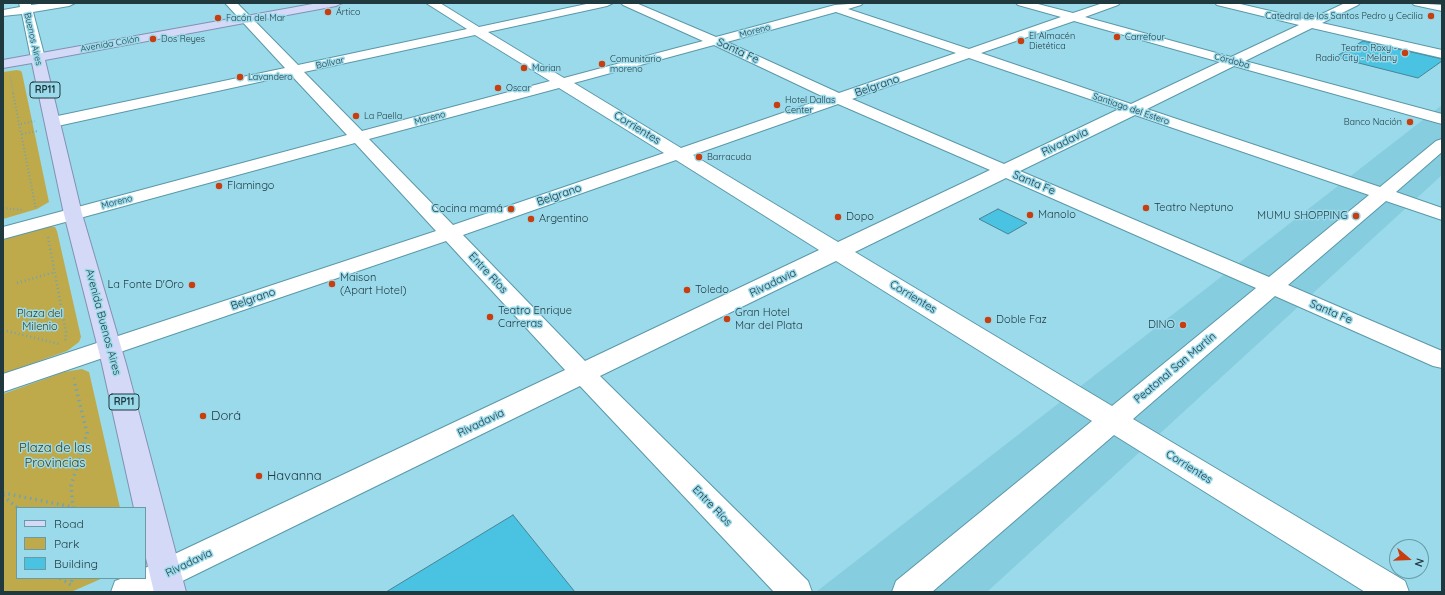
<!DOCTYPE html>
<html>
<head>
<meta charset="utf-8">
<style>
  body { margin:0 }
  #map { position:relative; width:1445px; height:595px; overflow:hidden; background:#9bdaeb; font-family:Quicksand,sans-serif }
  canvas { display:block }
  .frame { position:absolute; inset:0; border:4px solid #1f393f; pointer-events:none }
  .legend { position:absolute; left:16px; top:507px; width:130px; height:72px; box-sizing:border-box; background:#9bdaeb; border:1px solid #699aa6; margin:0; padding:5px 7px; list-style:none; font-size:12px; color:#1f393f }
  .legend li { display:flex; align-items:center; gap:8px; height:20px }
  .legend b { width:20px; border:1px solid #699aa6 }
  .north { position:absolute; left:1389px; top:539px; width:40px; height:40px; box-sizing:border-box; background:#9bdaeb; border:1px solid #699aa6; border-radius:50%; rotate:109deg; font-size:11px; font-weight:700; line-height:16px; text-align:center; color:#1f393f }
  .north::after { content:''; display:block; margin:auto; width:14px; height:18px; background:#c73f11; clip-path:polygon(50% 0,100% 100%,50% 72%,0 100%) }
</style>
</head>
<body>
<div id="map">
<canvas width="1445" height="595"></canvas>
<div class="frame"></div>
<ul class="legend">
<li><b style="height:5px;background:#d4d9f7"></b>Road</li>
<li><b style="height:11px;background:#bfaa4b"></b>Park</li>
<li><b style="height:11px;background:#49c3e1"></b>Building</li>
</ul>
<div class="north">N</div>
</div>
<script>
const context = document.querySelector('canvas').getContext('2d');
context.lineJoin = 'round';
function fill(path, color) {
  context.fillStyle = color;
  context.fill(path, 'evenodd');
}
function toPath(rows) {
  const path = new Path2D();
  for (const r of rows) {
    path.moveTo(r[0], r[1]);
    for (let i = 2; i < r.length; i += 2) path.lineTo(r[i], r[i + 1]);
  }
  return path;
}
function strokePath(path, color, width, dash) {
  context.strokeStyle = color;
  context.lineWidth = width;
  context.lineCap = dash ? 'butt' : 'round';
  context.setLineDash(dash || []);
  context.stroke(path);
}
function label(font, color, halo, rows, align = 'center') {
  context.font = font + ' Quicksand,sans-serif';
  context.lineWidth = 3;
  context.setLineDash([]);
  context.textBaseline = 'middle';
  context.strokeStyle = halo;
  context.fillStyle = color;
  for (const [text, x, y, turn = 0] of rows) {
    context.save();
    context.translate(x, y);
    context.rotate((+turn || 0) * Math.PI / 180);
    context.textAlign = isNaN(turn) ? turn : align;
    if (halo) context.strokeText(text, 0, 0);
    context.fillText(text, 0, 0);
    context.restore();
  }
}
fill(toPath([
  [1442,105,1442,175,987,592,816,592]
]), '#86cddf');
fill(toPath([
  [17,70,21,71,22,73,49,202,37,209,3,219,3,72],
  [46,226,55,227,57,231,81,337,79,342,67,351,3,374,3,237],
  [82,369,89,372,90,376,120,508,17,508,17,578,103,578,71,592,3,592,3,394,64,372]
]), '#bfaa4b');
const building = toPath([
  [1363,41,1442,59,1442,61,1418,78,1335,57,1363,41],
  [998,209,1027,223,1008,234,979,219,998,209],
  [513,515,575,592,386,592,513,515]
]);
fill(building, '#49c3e1');
strokePath(building, '#478494', 1);
const minor = toPath([
  [19,3,31,3,31,5,47,3,75,3,69,6,33,12,45,58,43,61,33,61,31,58,22,14,3,16,3,10,20,7,19,3],
  [225,3,237,3,298,65,467,29,426,3,440,3,479,27,591,3,613,3,607,6,488,32,564,78,703,41,623,5,621,3,636,3,716,37,835,5,863,3,861,5,848,9,969,49,1061,17,1018,5,1016,3,1034,3,1073,13,1103,3,1120,3,1118,5,1085,17,1231,57,1299,25,1217,5,1215,3,1236,3,1309,20,1345,3,1360,3,1358,5,1322,23,1442,50,1442,58,1312,28,1245,61,1442,114,1442,124,1234,66,1147,109,1380,187,1436,141,1442,139,1442,152,1396,192,1442,208,1442,220,1386,201,1288,285,1442,351,1442,368,1433,366,1275,296,1133,419,1405,581,1409,592,1365,592,1114,435,932,592,892,592,896,581,1092,421,836,261,600,376,808,581,812,592,774,592,580,386,160,592,111,592,115,581,123,578,145,578,145,568,565,370,446,241,3,392,3,374,436,231,355,143,3,239,3,227,347,135,291,75,53,127,48,125,45,122,48,119,53,117,285,68,225,3],
  [836,12,956,53,839,93,727,42,836,12],
  [1074,21,1220,62,1131,104,981,53,1074,21],
  [475,35,550,81,362,131,304,72,475,35],
  [714,45,826,98,681,148,574,83,714,45],
  [969,58,1119,109,1004,164,852,99,969,58],
  [559,88,664,153,453,225,369,139,559,88],
  [838,104,990,170,838,242,693,155,838,104],
  [1135,115,1369,195,1269,277,1020,171,1135,115],
  [676,160,819,250,585,361,463,235,676,160],
  [1006,178,1256,288,1112,406,855,252,1006,178],
  [1412,3,1442,5,1442,11,1414,5,1412,3]
]);
const major = toPath([
  [318,3,342,3,336,6,45,60,82,214,126,364,186,592,154,592,145,554,145,508,134,508,102,364,64,214,32,63,3,68,3,60,318,3]
]);
strokePath(minor, '#5a98a8', 2);
strokePath(major, '#8291b3', 2);
strokePath(toPath([
  [10,76,14,94]
]), '#71a3b1', 1.5, [0.5, 1.5]);
strokePath(toPath([
  [13,93,36,209],
  [21,124,35,121],
  [22,134,38,131],
  [3,208,24,210]
]), '#71a3b1', 2, [1, 2.5]);
strokePath(toPath([
  [48,237,66,332,65,343],
  [17,283,55,272],
  [3,330,59,344],
  [74,378,75,381]
]), '#71a3b1', 2.5, [1, 3]);
strokePath(toPath([
  [3,493,73,507],
  [3,496,18,508],
  [73,508,71,486,87,433,74,380],
  [60,578,71,585,72,578]
]), '#71a3b1', 3.5, [1.5, 4]);
fill(minor, '#fff');
fill(major, '#d4d9f7');
for (const [x, y, r, color] of [
  [328,12,4,"#c73f11"],
  [1431,16,4,"#c73f11"],
  [218,18,4,"#c73f11"],
  [1117,37,4,"#c73f11"],
  [153,39,4,"#c73f11"],
  [1021,41,4,"#c73f11"],
  [1405,53,4,"#c73f11"],
  [602,64,4,"#c73f11"],
  [524,68,4,"#c73f11"],
  [240,77,4,"#c73f11"],
  [498,88,4,"#c73f11"],
  [777,105,4,"#c73f11"],
  [356,116,4,"#c73f11"],
  [1410,122,4,"#c73f11"],
  [699,157,4,"#c73f11"],
  [219,186,4,"#c73f11"],
  [1146,208,4,"#c73f11"],
  [511,209,4,"#c73f11"],
  [1030,215,4,"#c73f11"],
  [1356,216,4,"#c73f11"],
  [838,217,4,"#c73f11"],
  [531,219,4,"#c73f11"],
  [332,284,4,"#c73f11"],
  [192,285,4,"#c73f11"],
  [687,290,4,"#c73f11"],
  [490,317,4,"#c73f11"],
  [727,319,4,"#c73f11"],
  [988,320,4,"#c73f11"],
  [1183,325,4,"#c73f11"],
  [203,416,4,"#c73f11"],
  [259,476,4,"#c73f11"]
]) {
  const dot = new Path2D();
  dot.arc(x, y, r, 0, 2 * Math.PI);
  context.fillStyle = color;
  context.fill(dot);
  strokePath(dot, '#9bdaeb', 1.5);
}
label('9px', '#1f393f', '#9bdaeb', [
  ["Ártico",336,12],
  ["Catedral de los Santos Pedro y Cecilia",1423,16,"right"],
  ["Facón del Mar",226,18],
  ["El Almacén",1029,36],
  ["Dietética",1029,46],
  ["Carrefour",1125,37],
  ["Dos Reyes",161,39],
  ["Teatro Roxy -",1397,48,"right"],
  ["Radio City - Melany",1397,58,"right"],
  ["Comunitario",610,59],
  ["moreno",610,69],
  ["Marian",532,68],
  ["Lavandero",248,77],
  ["Oscar",506,88],
  ["Hotel Dallas",785,100],
  ["Center",785,110],
  ["La Paella",364,116],
  ["Banco Nación",1402,122,"right"],
  ["Barracuda",707,157]
], 'left');
label('9px', '#1f393f', '#9bdaeb', [
  ["Moreno",755,31,-15],
  ["Buenos Aires",33,39,77],
  ["Avenida Colón",110,44,-10],
  ["Córdoba",1232,61,15],
  ["Bolívar",330,63,-12],
  ["Santiago del Estero",1131,109,19],
  ["Moreno",430,118,-15],
  ["Moreno",117,202,-15]
]);
for (const [x, y, w] of [
  [45,90,30],
  [124,402,30]
]) {
  const box = new Path2D();
  box.roundRect(x - w / 2, y - 8, w, 16, 3);
  context.fillStyle = '#9bdaeb';
  context.fill(box);
  strokePath(box, '#1f393f', 1);
}
label('bold 10px', '#1f393f', null, [
  ["RP11",45,90],
  ["RP11",124,402]
]);
label('11px', '#1f393f', '#9bdaeb', [
  ["Santa Fe",738,51,25],
  ["Belgrano",877,86,-19],
  ["Corrientes",637,128,31],
  ["Rivadavia",1065,142,-26],
  ["Santa Fe",1034,183,23],
  ["Belgrano",559,195,-19],
  ["Entre Ríos",488,273,47],
  ["Rivadavia",773,283,-26],
  ["Corrientes",913,297,31],
  ["Belgrano",253,299,-19],
  ["Santa Fe",1331,312,23],
  ["Avenida Buenos Aires",103,322,75],
  ["Peatonal San Martín",1175,368,-40],
  ["Rivadavia",481,423,-26],
  ["Corrientes",1189,467,32],
  ["Entre Ríos",712,506,46],
  ["Rivadavia",189,563,-26]
]);
label('11px', '#1f393f', '#9bdaeb', [
  ["Flamingo",227,186],
  ["Teatro Neptuno",1154,208],
  ["Cocina mamá",503,209,"right"],
  ["Manolo",1038,215],
  ["MUMU SHOPPING",1348,216,"right"],
  ["Dopo",846,217],
  ["Argentino",539,219],
  ["Maison",340,278],
  ["(Apart Hotel)",340,291],
  ["La Fonte D'Oro",184,285,"right"],
  ["Toledo",695,290],
  ["Teatro Enrique",498,311],
  ["Carreras",498,324],
  ["Gran Hotel",735,313],
  ["Mar del Plata",735,326],
  ["Doble Faz",996,320],
  ["DINO",1175,325,"right"]
], 'left');
label('11px', '#473c07', '#9bdaeb', [
  ["Plaza del",40,314],
  ["Milenio",40,327]
]);
label('13px', '#1f393f', '#9bdaeb', [
  ["Dorá",211,416],
  ["Havanna",267,476]
], 'left');
label('13px', '#473c07', '#9bdaeb', [
  ["Plaza de las",55,448],
  ["Provincias",55,463]
]);
</script>
</body>
</html>
